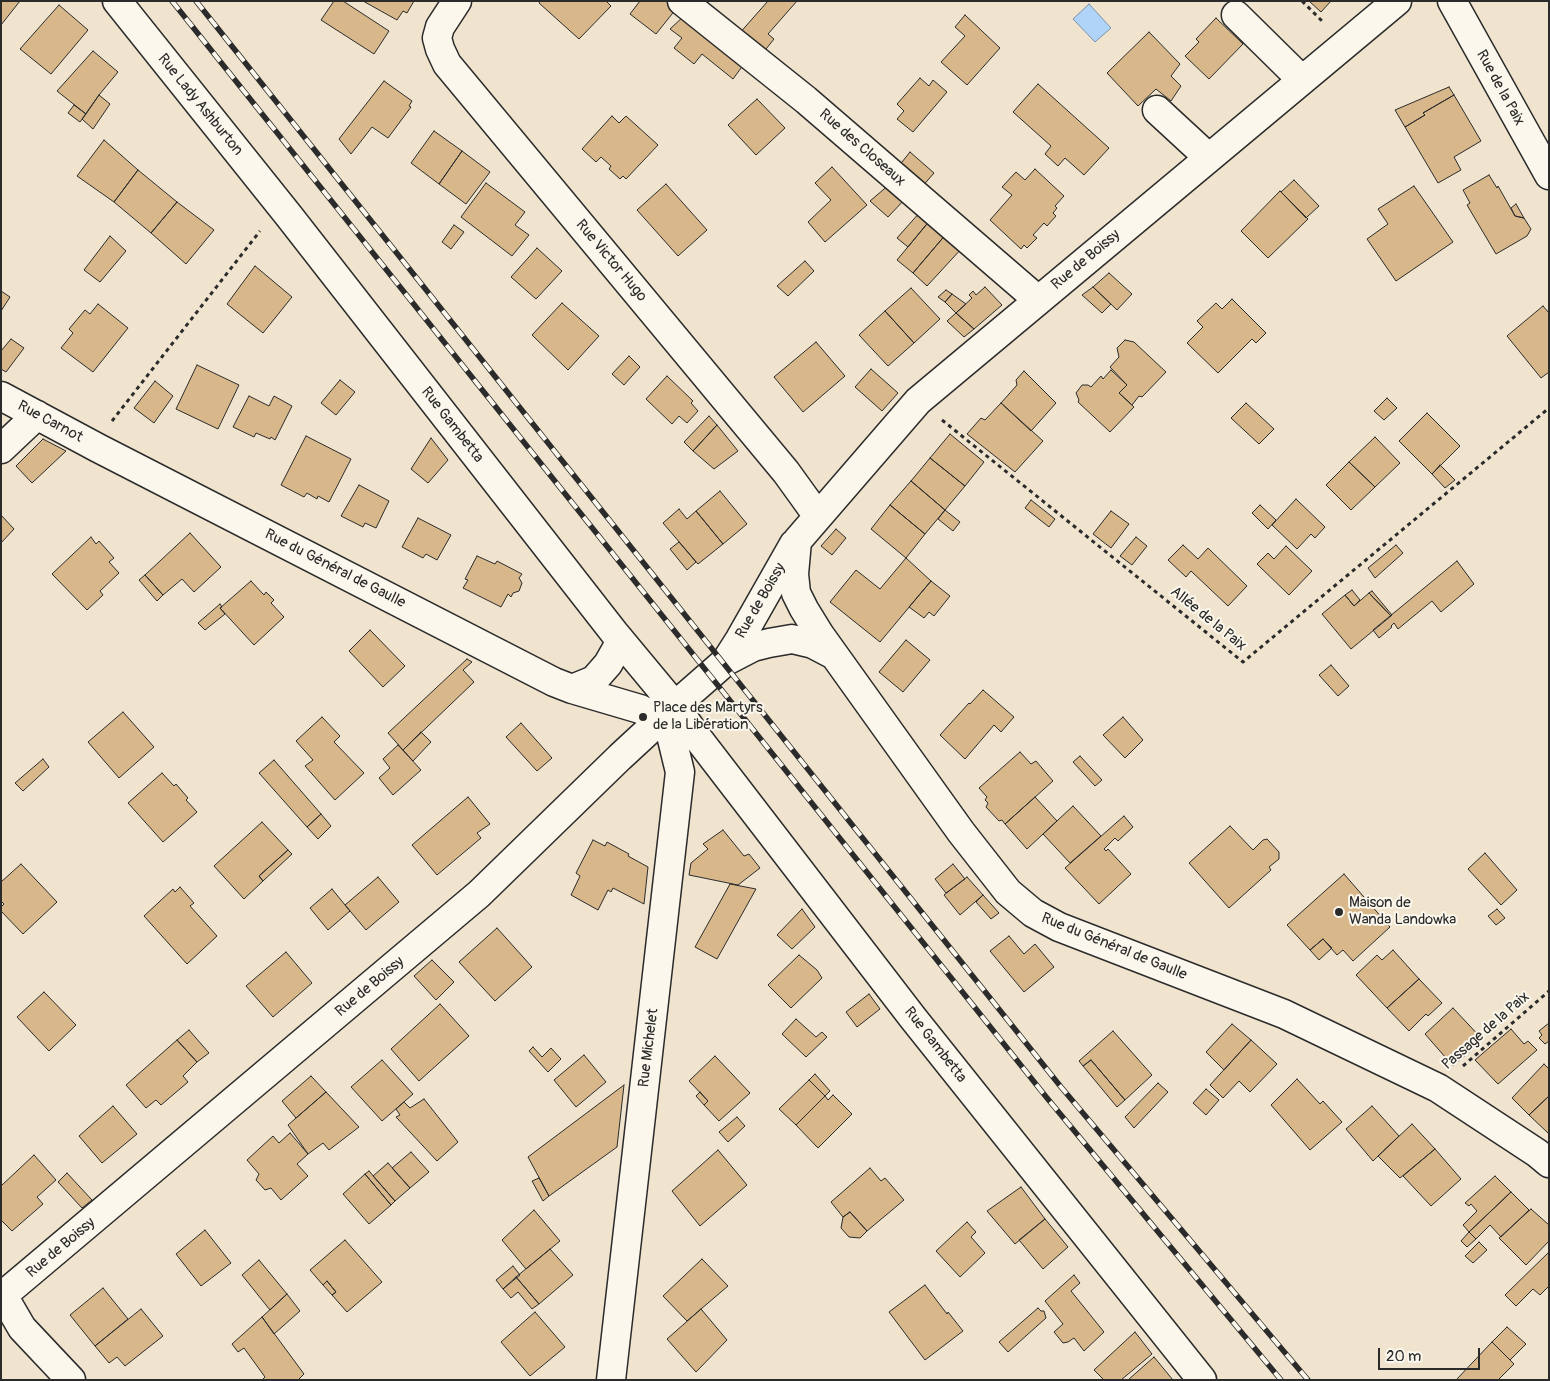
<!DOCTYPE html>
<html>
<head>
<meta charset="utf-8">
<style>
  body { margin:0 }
  #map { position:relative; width:1550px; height:1381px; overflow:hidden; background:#f0e4cf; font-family:Pangolin,sans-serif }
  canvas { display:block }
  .frame { position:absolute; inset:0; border:2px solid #2b2b2b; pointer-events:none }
  .scale { position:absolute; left:1378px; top:1348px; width:102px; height:22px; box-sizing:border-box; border:2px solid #2b2b2b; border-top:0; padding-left:6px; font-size:15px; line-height:18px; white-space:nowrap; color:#2b2b2b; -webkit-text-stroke:4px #fbf7ec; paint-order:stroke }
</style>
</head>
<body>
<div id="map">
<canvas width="1550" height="1381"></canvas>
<div class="frame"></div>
<div class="scale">20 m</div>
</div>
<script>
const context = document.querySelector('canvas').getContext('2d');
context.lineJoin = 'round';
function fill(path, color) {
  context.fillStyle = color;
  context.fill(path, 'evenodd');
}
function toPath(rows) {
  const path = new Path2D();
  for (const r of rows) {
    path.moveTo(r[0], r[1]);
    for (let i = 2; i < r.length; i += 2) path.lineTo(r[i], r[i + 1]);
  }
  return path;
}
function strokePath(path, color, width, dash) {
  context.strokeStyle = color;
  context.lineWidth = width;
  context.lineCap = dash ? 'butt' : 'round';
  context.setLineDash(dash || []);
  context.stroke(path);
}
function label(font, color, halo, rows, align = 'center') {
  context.font = font + ' Pangolin,sans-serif';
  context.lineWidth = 4;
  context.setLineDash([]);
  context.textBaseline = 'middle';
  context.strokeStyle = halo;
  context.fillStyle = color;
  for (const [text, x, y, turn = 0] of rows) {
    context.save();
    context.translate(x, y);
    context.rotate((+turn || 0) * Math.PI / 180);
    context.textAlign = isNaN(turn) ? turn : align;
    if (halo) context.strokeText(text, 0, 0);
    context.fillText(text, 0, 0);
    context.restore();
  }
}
const water = toPath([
  [1089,4,1111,28,1095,42,1073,19,1089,4]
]);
fill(water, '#afd4f8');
strokePath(water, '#7a90a6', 1);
const building = toPath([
  [1,1,20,1,1,25,1,1],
  [334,1,343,1,389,31,374,54,321,20,334,1],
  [363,1,414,1,407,13,403,11,397,20,363,1],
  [540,1,606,1,611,6,579,39,539,3,540,1],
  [640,1,666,1,676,9,656,34,630,14,640,1],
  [768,1,797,1,768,34,774,39,762,54,738,35,768,1],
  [1309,1,1331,1,1321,12,1309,1],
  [59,5,88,30,51,74,20,49,59,5],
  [965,15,1000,48,967,85,941,62,965,36,955,27,965,15],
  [684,16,744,64,733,79,702,54,694,64,674,48,682,38,670,29,684,16],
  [1216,18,1243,44,1209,79,1185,56,1199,42,1196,39,1216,18],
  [1149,32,1180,64,1171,76,1181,86,1171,101,1156,89,1138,106,1107,73,1149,32],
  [93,51,118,72,99,95,86,114,57,91,93,51],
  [920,78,929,86,933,80,947,92,913,132,897,119,904,111,897,104,920,78],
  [384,81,412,101,409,106,411,107,388,138,372,127,351,154,339,139,384,81],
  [1038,84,1109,148,1084,175,1065,158,1058,166,1045,154,1051,146,1013,112,1038,84],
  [1449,87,1454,95,1423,113,1425,115,1405,127,1395,110,1449,87],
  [99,95,110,104,93,129,82,119,99,95],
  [1454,95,1481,141,1454,157,1461,170,1438,183,1405,127,1425,115,1423,113,1454,95],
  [757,99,785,128,756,155,728,125,757,99],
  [74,105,86,114,80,122,68,113,74,105],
  [612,116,619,123,626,116,658,145,626,179,623,176,620,179,609,169,611,166,601,157,596,162,582,149,612,116],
  [434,131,462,151,439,184,411,163,434,131],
  [104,140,138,170,114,202,77,176,104,140],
  [462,151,490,172,466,204,439,184,462,151],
  [910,152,934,173,921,188,898,167,910,152],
  [832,167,867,205,825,242,808,222,831,200,815,183,832,167],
  [1035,169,1064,196,1055,206,1057,208,1053,213,1056,216,1047,226,1044,223,1033,235,1037,238,1027,248,1024,245,1021,249,990,220,1012,195,1002,187,1016,172,1025,180,1035,169],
  [138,170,177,202,151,233,114,202,138,170],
  [1489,175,1497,188,1498,186,1515,216,1524,218,1531,229,1527,236,1496,254,1467,205,1470,203,1463,190,1489,175],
  [1294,180,1319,206,1306,218,1281,192,1294,180],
  [486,183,525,212,515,225,529,235,512,256,461,217,486,183],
  [666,184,707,230,678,256,637,210,666,184],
  [890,184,906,198,888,217,870,201,890,184],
  [1414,186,1453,242,1396,281,1367,239,1388,224,1378,209,1414,186],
  [1280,191,1308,219,1268,258,1241,231,1280,191],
  [177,202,214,230,186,264,151,233,177,202],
  [1516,204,1524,218,1515,216,1511,208,1516,204],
  [921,211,931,219,908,247,897,238,921,211],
  [931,219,947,233,913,273,897,260,931,219],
  [454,225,464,232,451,249,442,242,454,225],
  [947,233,963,247,927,286,913,273,947,233],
  [110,236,126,251,100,282,84,270,110,236],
  [537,248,562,271,536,299,511,277,537,248],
  [805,261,814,271,788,296,777,286,805,261],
  [255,266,292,297,263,333,227,304,255,266],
  [1109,273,1132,294,1117,310,1093,287,1109,273],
  [985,287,1002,305,974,329,956,313,972,298,969,295,973,291,976,295,985,287],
  [1093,287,1111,304,1102,313,1082,295,1093,287],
  [911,288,940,319,914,343,885,311,911,288],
  [946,290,952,294,945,302,938,297,946,290],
  [1,291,10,297,1,311,1,291],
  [952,294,966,304,956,313,945,302,952,294],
  [1232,299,1266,333,1256,343,1252,339,1218,373,1187,343,1203,327,1197,321,1216,303,1222,309,1232,299],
  [562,303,599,336,568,370,532,335,562,303],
  [98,304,128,328,93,372,61,348,73,333,69,329,85,310,90,314,98,304],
  [1543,306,1549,313,1549,372,1541,378,1507,336,1543,306],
  [885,311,914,343,888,366,859,335,885,311],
  [956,313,974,329,964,337,947,321,956,313],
  [11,339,24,348,6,372,1,369,1,351,11,339],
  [1125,340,1134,342,1166,372,1142,397,1139,396,1132,405,1119,393,1127,385,1110,367,1119,357,1117,348,1125,340],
  [816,342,845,376,803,412,774,377,816,342],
  [629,356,640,367,624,385,612,374,629,356],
  [197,365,239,385,218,429,176,409,197,365],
  [871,369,898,393,882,411,855,387,871,369],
  [1111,370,1127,385,1119,393,1134,407,1110,432,1078,402,1079,400,1076,393,1082,385,1088,385,1091,387,1101,376,1103,379,1111,370],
  [1024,371,1056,403,1031,431,1001,403,1017,385,1016,380,1024,371],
  [667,376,693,401,691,403,698,411,687,423,679,416,672,424,646,399,667,376],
  [340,380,355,392,336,415,321,403,340,380],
  [155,381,173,396,154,423,134,408,155,381],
  [249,396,269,406,274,396,292,406,275,440,271,437,270,439,256,433,254,437,233,427,249,396],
  [1387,398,1397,408,1384,420,1374,411,1387,398],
  [1001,403,1043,441,1015,472,967,434,981,418,985,420,1001,403],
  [1246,403,1274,429,1259,444,1231,418,1246,403],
  [1427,413,1460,446,1432,474,1399,441,1427,413],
  [709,416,717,425,693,451,684,442,709,416],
  [717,425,738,451,714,469,693,451,717,425],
  [950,434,984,462,965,486,930,458,950,434],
  [306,436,351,459,329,502,318,496,317,499,307,493,304,497,281,485,306,436],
  [1375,437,1400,463,1375,487,1349,462,1375,437],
  [431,438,448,460,428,483,411,469,431,438],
  [43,439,66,451,32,483,16,466,43,439],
  [930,458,965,486,945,510,911,481,930,458],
  [1349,462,1375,487,1351,510,1326,485,1349,462],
  [1440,465,1455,480,1445,488,1432,474,1440,465],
  [911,481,945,510,925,534,890,505,911,481],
  [359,485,389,501,376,528,365,523,363,527,341,516,359,485],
  [720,491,747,524,723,544,696,511,720,491],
  [1296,499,1325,527,1315,538,1311,534,1297,549,1272,525,1296,499],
  [1031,500,1055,519,1049,527,1025,508,1031,500],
  [890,505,925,534,906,558,871,529,890,505],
  [1260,505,1276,520,1268,529,1252,513,1260,505],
  [679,509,687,519,696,511,723,544,698,564,663,523,679,509],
  [945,510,960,522,953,531,938,519,945,510],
  [1111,511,1129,524,1111,548,1093,534,1111,511],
  [1,515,14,529,1,543,1,515],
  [418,518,451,535,437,560,426,554,423,558,402,547,418,518],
  [836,529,846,538,832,555,821,546,836,529],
  [190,533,221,567,194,592,182,579,163,595,145,575,190,533],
  [91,537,96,544,99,541,114,558,109,562,119,573,100,591,103,595,87,610,52,574,91,537],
  [1136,537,1147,546,1132,565,1120,556,1136,537],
  [679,542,696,562,687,570,670,549,679,542],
  [1183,545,1198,559,1208,548,1247,586,1228,606,1191,571,1186,577,1168,560,1183,545],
  [1396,545,1403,553,1375,578,1368,568,1396,545],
  [1286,546,1312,571,1289,595,1257,564,1268,553,1274,559,1286,546],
  [477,556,495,564,497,561,522,574,519,578,522,583,519,591,513,593,511,597,508,594,501,607,463,588,468,580,465,579,477,556],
  [906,558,931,581,880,642,830,602,856,570,880,589,906,558],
  [1457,561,1474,584,1441,612,1432,601,1398,629,1394,623,1391,626,1392,627,1379,638,1373,630,1457,561],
  [145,575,163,595,157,601,139,580,145,575],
  [251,581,264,595,266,592,274,600,271,603,284,617,254,645,220,608,251,581],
  [931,581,950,596,934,616,929,612,924,618,909,607,931,581],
  [1352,590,1360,600,1354,606,1345,595,1352,590],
  [1372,591,1392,615,1391,616,1369,593,1372,591],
  [1369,593,1391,616,1351,649,1322,614,1345,595,1354,606,1369,593],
  [220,604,222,607,220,608,225,614,205,630,198,623,220,604],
  [370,630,405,666,383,687,349,651,370,630],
  [906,640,930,660,903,692,879,672,906,640],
  [467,659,472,662,463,670,474,682,403,750,388,733,467,659],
  [1331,665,1349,686,1338,696,1319,675,1331,665],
  [983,690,1014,717,1001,732,994,725,965,759,940,735,969,703,970,704,983,690],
  [123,712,154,747,119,778,88,742,123,712],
  [322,717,340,736,334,742,364,773,335,800,305,766,313,760,296,741,322,717],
  [1123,717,1143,740,1125,758,1103,735,1123,717],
  [521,723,552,758,537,771,506,737,521,723],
  [421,732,431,742,413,761,403,750,421,732],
  [398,745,421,770,393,795,379,778,390,768,383,759,398,745],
  [1020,752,1031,764,1036,761,1053,781,1005,824,1002,820,999,821,986,807,988,803,985,800,987,797,979,788,1020,752],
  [1080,756,1102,780,1095,786,1073,762,1080,756],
  [43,759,49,767,23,791,15,783,43,759],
  [274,760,321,814,307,827,259,773,274,760],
  [162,773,174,786,176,784,188,798,186,800,197,812,163,842,128,803,162,773],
  [468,797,490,824,477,833,481,838,437,875,412,845,468,797],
  [1035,797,1057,821,1027,849,1005,824,1035,797],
  [1073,806,1101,836,1070,863,1043,834,1073,806],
  [321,814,331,826,318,839,307,827,321,814],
  [1124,816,1133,827,1118,841,1115,838,1104,849,1106,851,1108,849,1131,874,1099,904,1065,868,1124,816],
  [262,822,288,850,259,876,263,881,244,899,214,866,262,822],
  [1230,826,1253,850,1263,840,1267,839,1279,852,1279,859,1269,867,1271,870,1229,908,1189,863,1230,826],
  [723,830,744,856,749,854,760,868,738,885,689,875,691,863,708,849,703,844,723,830],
  [593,840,605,846,607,842,629,854,628,856,648,867,644,904,613,888,611,892,608,890,598,910,571,895,580,876,576,873,593,840],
  [288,850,292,854,263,881,259,876,288,850],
  [1485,853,1517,890,1501,905,1468,869,1485,853],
  [21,864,57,902,23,934,1,911,1,907,4,904,1,901,1,882,21,864],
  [953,864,965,879,946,893,935,879,953,864],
  [1344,874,1390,927,1353,961,1343,950,1337,955,1323,939,1310,950,1287,925,1344,874],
  [378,877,399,902,366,930,345,905,378,877],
  [967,877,983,895,960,915,944,895,967,877],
  [730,884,756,889,717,959,695,947,730,884],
  [180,887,194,903,190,906,217,936,187,964,144,916,173,889,175,892,180,887],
  [332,889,350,911,328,930,310,908,332,889],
  [983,895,999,913,991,919,976,902,983,895],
  [802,909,815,927,792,949,777,935,802,909],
  [1497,909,1505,918,1496,925,1488,916,1497,909],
  [497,928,532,967,495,1001,459,962,497,928],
  [1009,936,1024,954,1035,944,1054,967,1024,992,990,951,1009,936],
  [1323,939,1332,948,1319,960,1310,950,1323,939],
  [1393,950,1419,979,1387,1008,1356,975,1377,955,1382,960,1393,950],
  [286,952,312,983,273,1017,246,986,286,952],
  [799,955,817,970,822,978,791,1008,768,985,799,955],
  [432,960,454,982,436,1000,414,976,432,960],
  [1419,979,1442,1003,1428,1016,1426,1014,1409,1031,1387,1008,1419,979],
  [44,992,76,1025,49,1051,17,1017,44,992],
  [869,994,880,1009,857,1027,846,1012,869,994],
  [440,1004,469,1036,419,1081,391,1049,440,1004],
  [1453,1008,1483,1040,1453,1066,1425,1034,1453,1008],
  [796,1019,816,1037,822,1032,827,1037,806,1057,782,1034,796,1019],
  [1549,1023,1549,1041,1545,1044,1539,1038,1542,1035,1539,1031,1549,1023],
  [1232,1024,1251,1040,1224,1070,1206,1052,1232,1024],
  [1511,1029,1524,1044,1528,1041,1537,1050,1498,1084,1475,1060,1511,1029],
  [189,1030,209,1053,197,1062,177,1040,189,1030],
  [1113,1031,1152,1075,1125,1100,1091,1060,1083,1066,1079,1061,1113,1031],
  [177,1040,197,1062,183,1076,188,1082,161,1105,156,1100,146,1108,126,1085,177,1040],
  [1251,1040,1277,1064,1250,1092,1239,1081,1223,1098,1210,1085,1251,1040],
  [533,1047,542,1057,551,1048,561,1059,548,1072,529,1051,533,1047],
  [584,1055,606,1082,576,1107,554,1080,584,1055],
  [715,1056,750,1093,719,1121,704,1105,708,1101,689,1081,715,1056],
  [382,1060,413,1094,382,1121,351,1087,382,1060],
  [1091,1060,1125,1100,1117,1107,1083,1066,1091,1060],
  [1544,1064,1549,1069,1549,1096,1529,1115,1512,1098,1544,1064],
  [815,1074,830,1091,825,1096,809,1080,815,1074],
  [311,1076,326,1092,296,1118,282,1101,311,1076],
  [1297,1079,1320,1104,1323,1101,1342,1122,1310,1150,1271,1105,1297,1079],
  [809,1080,825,1096,796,1125,779,1109,809,1080],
  [1158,1083,1168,1092,1134,1128,1125,1117,1158,1083],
  [624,1085,617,1147,549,1196,528,1157,624,1085],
  [1206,1089,1219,1100,1206,1115,1193,1103,1206,1089],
  [326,1092,359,1127,329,1150,323,1143,308,1154,288,1125,326,1092],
  [700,1092,708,1101,704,1105,696,1096,700,1092],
  [833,1095,852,1114,818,1148,796,1125,825,1096,828,1100,833,1095],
  [1549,1096,1549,1132,1548,1133,1529,1115,1549,1096],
  [424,1099,458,1142,437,1161,396,1117,400,1115,396,1109,404,1102,410,1108,424,1099],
  [113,1106,137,1134,102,1163,79,1136,113,1106],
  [1372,1106,1399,1136,1373,1161,1346,1129,1372,1106],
  [737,1117,745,1126,728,1142,719,1132,737,1117],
  [1412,1124,1435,1149,1400,1178,1378,1156,1412,1124],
  [290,1133,308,1154,297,1164,308,1176,281,1200,271,1188,265,1190,256,1180,259,1174,247,1160,273,1136,279,1143,290,1133],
  [1435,1149,1461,1179,1431,1206,1403,1176,1435,1149],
  [718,1150,747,1185,700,1226,672,1191,718,1150],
  [411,1152,429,1172,410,1188,392,1168,411,1152],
  [34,1155,56,1180,37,1197,43,1204,12,1231,1,1220,1,1186,34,1155],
  [388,1163,410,1188,395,1201,373,1176,388,1163],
  [870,1168,881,1181,885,1178,904,1200,867,1231,850,1212,843,1217,831,1202,870,1168],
  [369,1171,395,1201,391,1205,365,1174,369,1171],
  [67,1173,92,1200,82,1208,58,1182,67,1173],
  [365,1174,391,1205,369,1224,343,1194,365,1174],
  [1495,1176,1511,1192,1469,1232,1463,1225,1477,1211,1471,1204,1469,1206,1465,1203,1495,1176],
  [539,1178,549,1196,543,1201,532,1181,539,1178],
  [1021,1187,1045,1219,1015,1244,987,1211,1021,1187],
  [1511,1192,1529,1210,1501,1237,1490,1225,1476,1239,1469,1232,1511,1192],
  [1531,1209,1549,1225,1549,1241,1526,1265,1499,1238,1531,1209],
  [534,1210,560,1241,526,1269,502,1240,534,1210],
  [850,1212,867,1231,860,1238,849,1237,841,1228,843,1217,850,1212],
  [1045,1219,1068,1247,1043,1269,1019,1240,1045,1219],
  [967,1222,976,1232,971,1237,985,1253,960,1277,936,1251,967,1222],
  [205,1230,231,1263,201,1286,176,1254,205,1230],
  [1469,1232,1476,1239,1467,1247,1461,1241,1469,1232],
  [345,1240,382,1282,347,1312,332,1295,336,1292,327,1281,323,1285,310,1270,345,1240],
  [1479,1242,1487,1250,1473,1263,1465,1256,1479,1242],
  [550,1249,573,1275,539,1304,516,1277,550,1249],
  [1549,1252,1549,1286,1540,1295,1533,1289,1516,1306,1505,1295,1549,1252],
  [702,1259,728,1286,687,1321,663,1296,702,1259],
  [259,1260,287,1294,270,1310,242,1275,259,1260],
  [513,1266,520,1275,503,1289,496,1280,513,1266],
  [1074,1275,1080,1283,1071,1291,1104,1332,1084,1351,1074,1338,1068,1342,1063,1343,1054,1332,1063,1324,1045,1301,1074,1275],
  [516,1277,539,1304,532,1309,518,1292,511,1298,503,1289,516,1277],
  [327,1281,336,1292,332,1295,323,1285,327,1281],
  [925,1285,947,1314,948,1312,963,1331,925,1360,889,1312,925,1285],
  [103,1288,128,1319,95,1346,70,1315,103,1288],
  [287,1294,300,1311,274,1334,262,1317,287,1294],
  [1038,1308,1041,1311,1044,1311,1046,1318,1008,1352,999,1342,1038,1308],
  [141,1309,163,1336,125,1366,117,1357,109,1363,95,1346,141,1309],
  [701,1309,727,1340,696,1372,667,1339,701,1309],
  [535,1312,565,1347,530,1376,501,1342,535,1312],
  [262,1317,304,1374,298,1380,262,1380,265,1377,244,1348,238,1352,232,1344,262,1317],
  [1507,1327,1526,1344,1510,1360,1492,1342,1507,1327],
  [1135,1332,1152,1354,1121,1380,1104,1380,1094,1370,1135,1332],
  [1492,1342,1514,1364,1498,1380,1456,1380,1492,1342],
  [1154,1357,1173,1380,1128,1380,1154,1357]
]);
fill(building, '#d8b88b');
strokePath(building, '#2b2b2b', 1);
const minor = toPath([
  [117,1,289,216,616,635,675,706,697,737,913,1018,1202,1380],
  [457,1,440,27,437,38,440,49,447,64,786,472,817,515],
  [682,1,806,100,1038,300],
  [1397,1,918,401,797,541,794,574,796,593,804,609,820,635,961,832,1008,892,1033,913,1059,927,1284,1014,1438,1088,1537,1153,1549,1163],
  [1452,1,1549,175],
  [1236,15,1302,80],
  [1157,110,1209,158],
  [1,396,98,448,554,682,572,689,640,709,661,719],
  [1,449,37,415],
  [726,661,740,639,794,544],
  [572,689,594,680,608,664,621,641],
  [1,1292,22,1328,71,1380],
  [1,1297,479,894,620,757,686,696,726,661,753,647,769,643,792,639,813,644,834,655],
  [611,1380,680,772,671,735,661,719]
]);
strokePath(minor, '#2b2b2b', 31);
strokePath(toPath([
  [1302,1,1323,22],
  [942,420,1243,662,1549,408],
  [112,421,260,231],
  [1463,1066,1549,991]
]), '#2b2b2b', 3, [4, 4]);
strokePath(minor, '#fbf7ec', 28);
const rail = toPath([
  [172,1,1047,1098,1281,1380],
  [196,1,1061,1087,1308,1380]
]);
strokePath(rail, '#2b2b2b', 5.5);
strokePath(rail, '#fbf7ec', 4, [11]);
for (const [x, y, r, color] of [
  [643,717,5,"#2b2b2b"],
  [1339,912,5,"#2b2b2b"]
]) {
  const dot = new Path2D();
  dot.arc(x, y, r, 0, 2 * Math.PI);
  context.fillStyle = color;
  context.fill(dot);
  strokePath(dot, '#fbf7ec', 2);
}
label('15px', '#2b2b2b', '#fbf7ec', [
  ["Rue de la Paix",1500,88,61],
  ["Rue Lady Ashburton",200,105,51],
  ["Rue des Closeaux",862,148,41],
  ["Rue de Boissy",1086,260,-40],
  ["Rue Victor Hugo",611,261,50],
  ["Rue Carnot",50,422,28],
  ["Rue Gambetta",452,425,52],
  ["Rue du Général de Gaulle",335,569,27],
  ["Rue de Boissy",761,601,-60],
  ["Allée de la Paix",1208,619,39],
  ["Rue du Général de Gaulle",1114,947,22],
  ["Rue de Boissy",370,987,-40],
  ["Passage de la Paix",1486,1031,-41],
  ["Rue Gambetta",935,1045,52],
  ["Rue Michelet",649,1048,-83],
  ["Rue de Boissy",61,1248,-40]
]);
label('15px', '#2b2b2b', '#fbf7ec', [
  ["Place des Martyrs",653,708],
  ["de la Libération",653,725],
  ["Maison de",1349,903],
  ["Wanda Landowka",1349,920]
], 'left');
</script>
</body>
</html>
